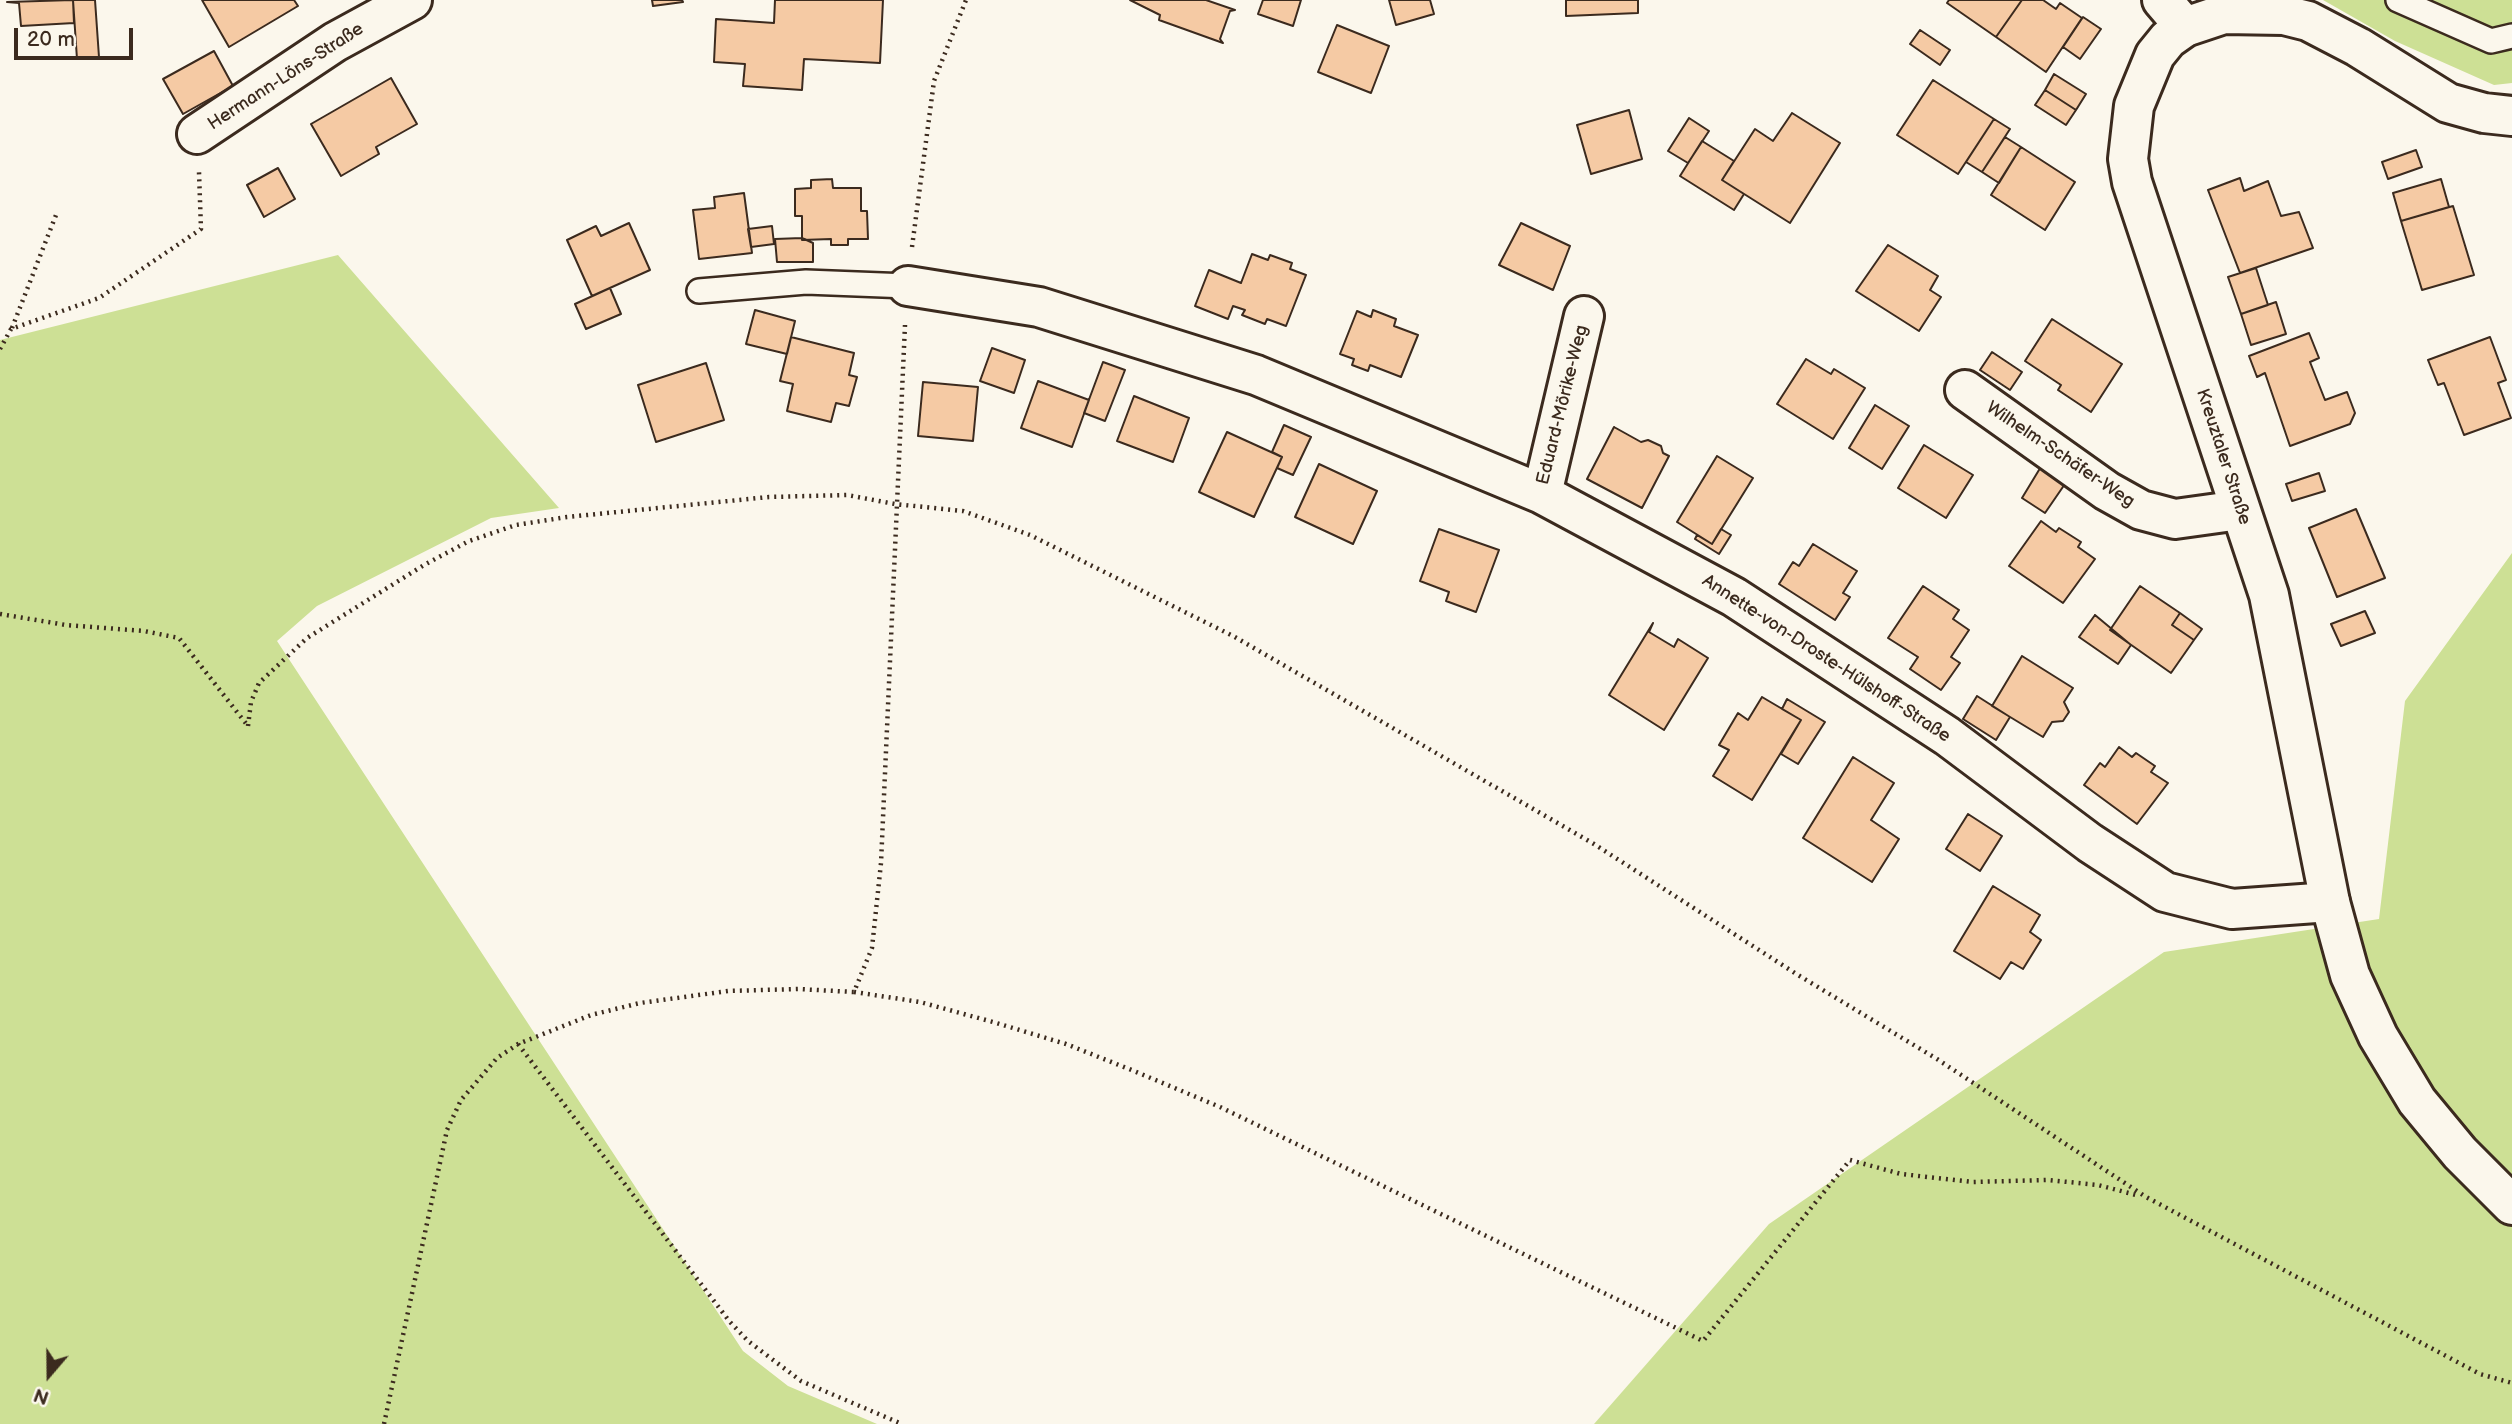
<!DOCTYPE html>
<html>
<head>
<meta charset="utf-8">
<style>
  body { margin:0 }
  #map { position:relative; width:2512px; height:1424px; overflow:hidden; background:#fbf7ec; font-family:"Balsamiq Sans",sans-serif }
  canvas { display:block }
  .north { position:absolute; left:14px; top:1340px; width:70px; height:70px; -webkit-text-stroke:5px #fbf7ec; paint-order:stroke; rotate:200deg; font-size:19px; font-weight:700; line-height:28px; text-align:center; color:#3b2a1e }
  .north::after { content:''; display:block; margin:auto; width:24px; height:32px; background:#3b2a1e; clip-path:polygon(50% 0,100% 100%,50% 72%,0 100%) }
  .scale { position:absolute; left:14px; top:28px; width:119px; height:32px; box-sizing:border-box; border:4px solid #3b2a1e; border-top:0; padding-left:9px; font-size:21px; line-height:24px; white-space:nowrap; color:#3b2a1e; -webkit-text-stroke:5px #fbf7ec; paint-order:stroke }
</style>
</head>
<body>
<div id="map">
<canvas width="2512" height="1424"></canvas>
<div class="north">N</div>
<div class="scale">20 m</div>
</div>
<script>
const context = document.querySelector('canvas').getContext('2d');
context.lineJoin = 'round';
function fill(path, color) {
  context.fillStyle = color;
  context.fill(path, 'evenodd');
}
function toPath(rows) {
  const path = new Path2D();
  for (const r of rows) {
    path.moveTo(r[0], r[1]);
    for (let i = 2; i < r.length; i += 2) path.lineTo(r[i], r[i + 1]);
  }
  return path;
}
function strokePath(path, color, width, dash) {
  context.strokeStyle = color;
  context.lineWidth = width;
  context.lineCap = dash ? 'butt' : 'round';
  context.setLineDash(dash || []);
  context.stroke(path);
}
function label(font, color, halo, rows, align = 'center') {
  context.font = font + ' "Balsamiq Sans",sans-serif';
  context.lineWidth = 5;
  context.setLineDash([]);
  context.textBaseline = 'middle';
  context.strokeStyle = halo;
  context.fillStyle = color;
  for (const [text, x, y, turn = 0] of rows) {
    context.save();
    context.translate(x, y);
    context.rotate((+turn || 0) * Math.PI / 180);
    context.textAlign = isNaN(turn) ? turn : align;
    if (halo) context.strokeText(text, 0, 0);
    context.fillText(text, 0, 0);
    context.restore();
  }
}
fill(toPath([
  [2323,0,2512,0,2512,83,2494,85,2395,41],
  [338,255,559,508,491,518,317,606,277,641,743,1351,788,1386,877,1424,0,1424,0,340],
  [2512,553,2512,1424,1594,1424,1769,1224,2164,952,2379,919,2405,701]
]), '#cde095');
const building = toPath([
  [73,0,95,0,99,57,77,59,73,0],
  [73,0,74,23,21,26,19,3,7,2,73,0],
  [202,0,294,0,298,6,229,47,202,0],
  [652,0,682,0,683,2,653,6,652,0],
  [775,0,883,0,880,63,804,59,802,90,743,86,745,64,714,62,716,19,774,23,775,0],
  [1130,0,1206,0,1235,10,1230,11,1220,39,1223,43,1159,20,1160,15,1130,0],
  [1263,0,1301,0,1293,26,1258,14,1263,0],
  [1389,0,1430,0,1434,14,1396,25,1389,0],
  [1566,0,1638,0,1638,13,1566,16,1566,0],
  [1949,0,2022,0,1996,37,1947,3,1949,0],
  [2022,0,2043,0,2056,9,2060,3,2082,18,2046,72,1996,37,2022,0],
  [2083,17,2101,29,2080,59,2063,47,2083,17],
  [1337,25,1389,46,1371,93,1318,72,1337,25],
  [1920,30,1950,50,1940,65,1910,44,1920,30],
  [214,51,233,86,183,114,163,79,214,51],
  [2054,74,2086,94,2076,110,2045,90,2054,74],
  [391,78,417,124,376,147,379,154,341,176,311,124,391,78],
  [1933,80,1994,119,1958,174,1897,135,1933,80],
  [2045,90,2076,110,2066,125,2035,105,2045,90],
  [1629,110,1642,159,1591,174,1577,125,1629,110],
  [1792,113,1840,143,1790,223,1722,180,1755,129,1773,141,1792,113],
  [1689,118,1709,131,1688,163,1668,151,1689,118],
  [1994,119,2010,129,1982,172,1966,162,1994,119],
  [2005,137,2021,147,1999,183,1982,172,2005,137],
  [1702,141,1734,161,1722,180,1744,194,1734,210,1680,176,1702,141],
  [2021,147,2075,182,2045,230,1991,195,2021,147],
  [2416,150,2422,167,2388,179,2382,162,2416,150],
  [278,168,295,199,264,217,247,185,278,168],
  [2240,178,2244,191,2268,181,2281,216,2299,212,2313,248,2240,273,2208,190,2240,178],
  [832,179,833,188,861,188,861,211,867,211,868,239,848,239,848,245,831,245,831,239,802,240,802,216,795,216,795,189,811,188,811,180,832,179],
  [2441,179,2449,207,2401,221,2393,193,2441,179],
  [744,193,752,253,699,259,693,210,715,208,714,197,744,193],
  [2453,206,2474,275,2422,290,2401,221,2453,206],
  [629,223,650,270,592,296,567,240,596,226,601,236,629,223],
  [1521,223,1570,246,1553,290,1499,265,1521,223],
  [772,226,774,244,751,247,748,229,772,226],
  [802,238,813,243,813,262,777,262,775,239,802,238],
  [1888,245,1938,276,1930,290,1941,297,1919,331,1856,291,1888,245],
  [1252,254,1268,260,1270,255,1292,263,1290,269,1306,275,1286,326,1267,319,1265,324,1242,315,1245,310,1233,306,1228,319,1195,306,1209,270,1241,283,1252,254],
  [2256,268,2268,305,2241,314,2228,277,2256,268],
  [610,288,621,314,586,329,575,304,610,288],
  [2276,302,2286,334,2251,345,2241,314,2276,302],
  [755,310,795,321,787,354,746,344,755,310],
  [1373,310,1396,319,1394,326,1418,335,1401,377,1370,365,1368,371,1352,365,1354,359,1340,354,1357,311,1371,317,1373,310],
  [2052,319,2122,364,2091,412,2058,390,2061,385,2025,361,2052,319],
  [2309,333,2319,358,2310,362,2325,400,2347,392,2355,413,2350,424,2290,446,2265,373,2257,377,2249,356,2309,333],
  [791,337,854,353,849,375,857,377,849,406,836,403,831,422,787,411,793,384,780,381,791,337],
  [2490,337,2506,380,2498,383,2511,418,2464,435,2444,383,2438,385,2428,360,2490,337],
  [992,348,1025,360,1014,393,980,381,992,348],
  [1992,352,2022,372,2010,390,1980,370,1992,352],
  [1806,359,1831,374,1834,369,1865,388,1833,439,1777,404,1806,359],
  [1103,362,1125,370,1105,421,1084,413,1103,362],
  [706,363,724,420,656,442,638,385,706,363],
  [1038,381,1089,400,1072,447,1021,428,1038,381],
  [923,382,978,387,973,441,918,436,923,382],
  [1134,396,1189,418,1173,462,1117,441,1134,396],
  [1875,405,1909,426,1882,469,1849,448,1875,405],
  [1284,425,1311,437,1293,475,1277,468,1282,457,1272,452,1284,425],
  [1614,427,1641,442,1648,440,1661,446,1663,453,1669,456,1642,508,1587,479,1614,427],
  [1227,432,1282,457,1254,517,1199,492,1227,432],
  [1924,445,1973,475,1946,518,1898,488,1924,445],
  [1717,456,1753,478,1712,544,1677,522,1717,456],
  [1319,464,1377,491,1353,544,1295,517,1319,464],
  [2042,465,2067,481,2045,513,2022,498,2042,465],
  [2319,473,2325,491,2292,501,2286,484,2319,473],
  [2356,509,2385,578,2337,597,2309,528,2356,509],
  [2041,521,2056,532,2059,528,2081,542,2078,547,2095,559,2063,603,2009,566,2041,521],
  [1439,529,1499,550,1476,612,1446,601,1449,592,1420,581,1439,529],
  [1721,529,1731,535,1719,554,1695,539,1697,535,1712,544,1721,529],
  [1813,544,1857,571,1843,593,1850,597,1835,620,1779,584,1793,562,1799,566,1813,544],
  [1923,586,1959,610,1953,619,1969,630,1951,657,1960,663,1941,690,1910,669,1918,657,1888,638,1923,586],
  [2140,586,2180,613,2172,625,2194,640,2171,673,2110,630,2140,586],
  [2365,611,2375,633,2341,646,2331,624,2365,611],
  [2180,613,2202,629,2194,640,2172,625,2180,613],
  [2095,615,2131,645,2118,664,2079,637,2095,615],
  [1653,623,1649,632,1674,647,1678,639,1708,658,1664,730,1609,695,1653,623],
  [2022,656,2073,688,2064,702,2069,712,2063,721,2052,722,2043,737,1992,706,2022,656],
  [1977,696,2010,717,1996,740,1963,719,1977,696],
  [1762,697,1801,720,1752,800,1713,776,1729,750,1719,745,1738,713,1748,720,1762,697],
  [1787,699,1825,722,1798,764,1781,754,1801,720,1782,709,1787,699],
  [2119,747,2132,757,2136,753,2155,766,2151,772,2168,783,2137,824,2084,785,2100,763,2105,767,2119,747],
  [1853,757,1894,783,1871,820,1899,839,1872,882,1803,838,1853,757],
  [1968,814,2002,836,1980,871,1946,849,1968,814],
  [1993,886,2040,915,2030,932,2041,940,2023,969,2011,962,2000,979,1954,951,1993,886]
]);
fill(building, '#f5caa4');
strokePath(building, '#3b2a1e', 2);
const service = toPath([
  [2398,0,2491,41,2512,36],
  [699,291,806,282,908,286]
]);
const minor = toPath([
  [2162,0,2185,27],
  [197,134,335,42,412,0],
  [908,286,1039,307,1256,375,1542,494,1734,597,1947,736,2090,843,2165,892,2232,909,2330,902],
  [1965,390,2107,491,2141,510,2175,519,2240,510],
  [1542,494,1584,316]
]);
const tertiary = toPath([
  [2512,116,2484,113,2448,103,2358,47,2308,21,2284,15,2224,14,2185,27,2168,39,2155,55,2134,106,2128,159,2132,182,2269,595,2330,902,2350,975,2378,1036,2417,1101,2460,1153,2512,1205]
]);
strokePath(service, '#3b2a1e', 28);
strokePath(minor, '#3b2a1e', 44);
strokePath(tertiary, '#3b2a1e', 44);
strokePath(toPath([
  [912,247,934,81,966,0],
  [12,328,56,215],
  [0,349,11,329,99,298,201,229,199,172],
  [0,614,66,625,144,631,179,638,248,726],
  [248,726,251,702,259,683,307,638,424,565,469,541,516,525,567,517,769,497,847,495,895,504,963,511,1030,535,1233,636,1594,844,1798,975,1937,1059,2146,1197,2480,1374,2512,1383],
  [854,992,920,1002,993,1022,1066,1044,1134,1071,1220,1107,1703,1341,1850,1160,1901,1174,1973,1182,2048,1180,2098,1185,2140,1196],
  [518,1044,730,1322,748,1341,801,1381,902,1424],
  [384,1424,447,1130,461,1100,497,1058,518,1044,591,1015,640,1003,728,991,798,989,854,992,872,948,881,863,905,325]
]), '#3b2a1e', 4.5, [2, 5]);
strokePath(service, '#fbf7ec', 23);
strokePath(minor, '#fbf7ec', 38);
strokePath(tertiary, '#fbf7ec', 38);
label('18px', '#3b2a1e', '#fbf7ec', [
  ["Hermann-Löns-Straße",286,77,-33],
  ["Eduard-Mörike-Weg",1563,405,-76],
  ["Wilhelm-Schäfer-Weg",2060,455,34],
  ["Kreuztaler Straße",2223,457,72],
  ["Annette-von-Droste-Hülshoff-Straße",1826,659,33]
]);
</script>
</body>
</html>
